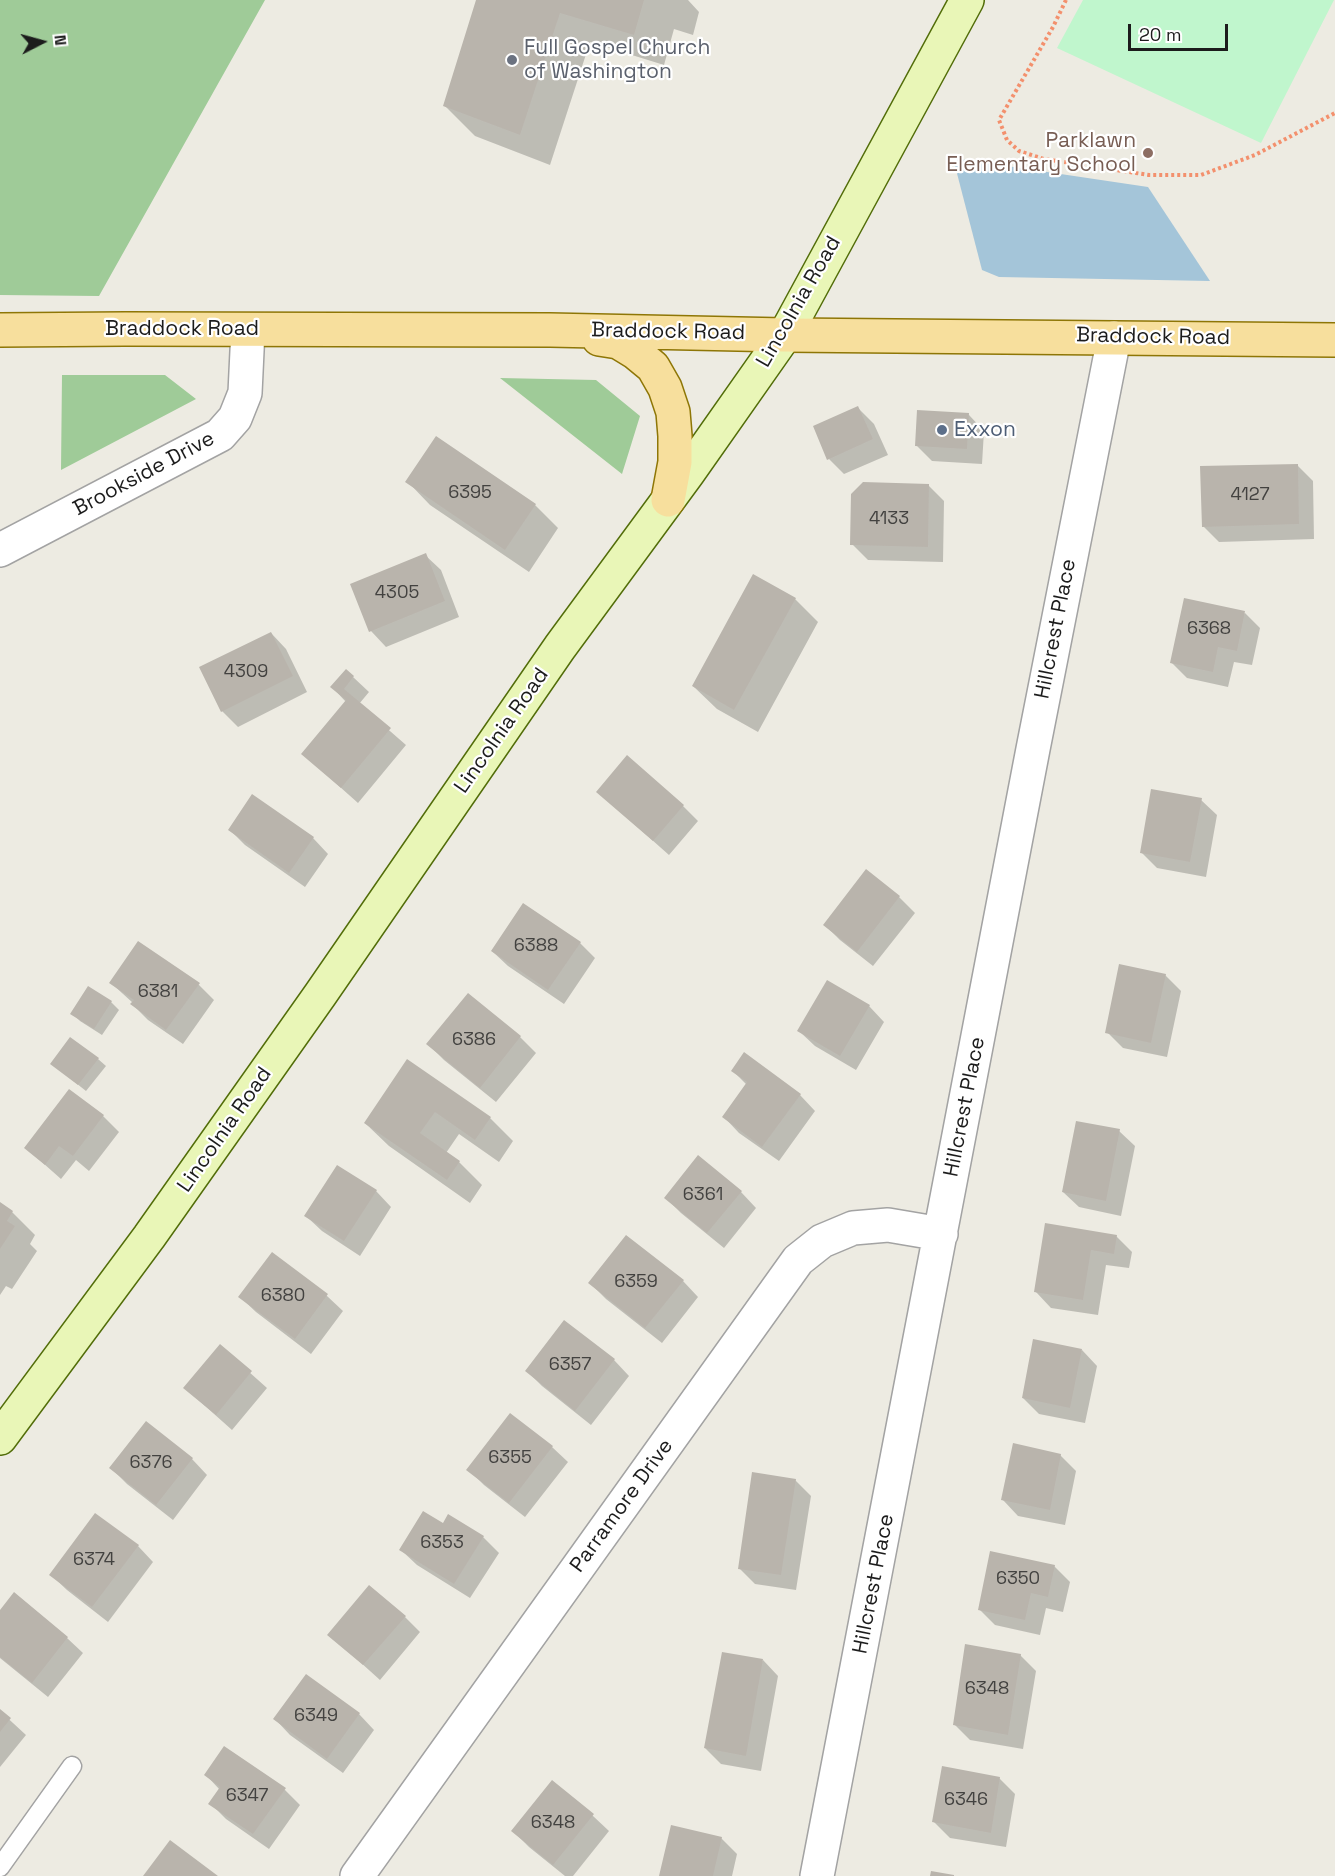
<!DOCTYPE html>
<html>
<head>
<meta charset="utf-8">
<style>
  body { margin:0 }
  #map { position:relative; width:1335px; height:1876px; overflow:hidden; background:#edebe2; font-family:"Space Grotesk",sans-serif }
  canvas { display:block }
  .north { position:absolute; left:12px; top:12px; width:60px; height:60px; -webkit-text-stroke:4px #fff; paint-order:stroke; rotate:84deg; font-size:16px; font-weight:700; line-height:24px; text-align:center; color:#1c1c1c }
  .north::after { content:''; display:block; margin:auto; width:21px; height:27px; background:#1c1c1c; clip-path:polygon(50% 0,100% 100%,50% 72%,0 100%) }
  .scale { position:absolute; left:1128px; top:24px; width:100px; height:27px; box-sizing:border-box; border:3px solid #1c1c1c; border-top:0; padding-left:8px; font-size:18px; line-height:21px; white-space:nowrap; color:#1c1c1c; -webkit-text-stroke:4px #fff; paint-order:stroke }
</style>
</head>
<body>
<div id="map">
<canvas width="1335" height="1876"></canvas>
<div class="north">N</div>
<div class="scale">20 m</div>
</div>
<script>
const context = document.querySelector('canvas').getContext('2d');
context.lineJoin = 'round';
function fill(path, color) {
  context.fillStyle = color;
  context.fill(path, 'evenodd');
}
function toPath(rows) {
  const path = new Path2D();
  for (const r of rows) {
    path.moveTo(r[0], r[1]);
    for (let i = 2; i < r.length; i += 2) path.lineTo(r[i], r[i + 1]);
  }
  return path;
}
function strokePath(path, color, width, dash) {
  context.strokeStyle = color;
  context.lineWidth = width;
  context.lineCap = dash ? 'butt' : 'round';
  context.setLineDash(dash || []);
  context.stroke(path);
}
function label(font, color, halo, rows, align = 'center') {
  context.font = font + ' "Space Grotesk",sans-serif';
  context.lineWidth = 4.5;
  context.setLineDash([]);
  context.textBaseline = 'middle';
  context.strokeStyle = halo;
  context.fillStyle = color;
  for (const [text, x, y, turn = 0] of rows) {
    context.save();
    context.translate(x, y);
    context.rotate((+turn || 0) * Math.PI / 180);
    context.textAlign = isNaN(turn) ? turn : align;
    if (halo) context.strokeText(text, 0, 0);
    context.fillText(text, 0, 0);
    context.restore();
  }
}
fill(toPath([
  [0,0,265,0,99,296,0,295],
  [62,375,165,375,196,399,61,470],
  [500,378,596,380,640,416,622,474]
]), '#9fcb98');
fill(toPath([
  [1083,0,1334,0,1261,143,1057,48]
]), '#c0f6cd');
fill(toPath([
  [953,158,1148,187,1210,281,999,277,982,270]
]), '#a4c5d9');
fill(toPath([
  [478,0,688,0,699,12,693,35,674,29,664,65,590,42,550,165,475,136,445,106],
  [858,408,874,424,888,455,844,474,829,459],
  [969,415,984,431,982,464,932,461,916,445],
  [1297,465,1313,481,1314,539,1219,542,1203,526],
  [407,481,535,505,558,528,529,572,430,505],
  [928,485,944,501,943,562,868,560,852,544],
  [425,555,441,570,459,617,386,647,371,631,352,585],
  [795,599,818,622,758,732,717,709,693,686],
  [1245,613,1260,628,1252,665,1234,662,1228,687,1187,678,1172,663],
  [271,633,286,649,307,692,238,727,222,711],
  [353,677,369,692,359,704,406,745,358,803,303,754,346,702,332,687],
  [598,792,683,806,698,821,669,855],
  [1201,800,1217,815,1206,877,1157,868,1141,852],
  [230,830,313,838,328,854,305,887,245,845],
  [866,872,899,897,915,913,873,966,840,940,825,925],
  [580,943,595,958,564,1004,508,966,492,951],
  [1165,975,1181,991,1167,1057,1123,1048,1107,1032],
  [111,983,199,985,214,1000,183,1044,148,1020,132,1004,133,1003],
  [89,988,111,1002,119,1010,102,1035,80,1021,72,1013],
  [468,995,520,1037,536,1053,496,1102,444,1060,428,1044],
  [869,1006,884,1022,856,1070,815,1046,799,1031],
  [98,1059,106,1066,86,1091,52,1064],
  [408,1061,490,1118,513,1141,499,1162,459,1134,446,1153,459,1162,482,1185,470,1203,389,1146,365,1123],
  [733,1071,800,1095,815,1111,779,1161,739,1133,724,1117,747,1085],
  [69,1091,103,1116,119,1132,89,1171,76,1160,61,1179,26,1148],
  [1119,1131,1135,1146,1121,1216,1079,1207,1063,1192],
  [376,1191,391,1207,360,1256,322,1231,306,1216],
  [741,1192,756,1208,724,1248,681,1213,666,1198],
  [0,1204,12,1212,35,1235,30,1244,37,1251,12,1289,6,1286,0,1295],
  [1047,1225,1116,1236,1132,1252,1129,1268,1106,1265,1098,1315,1051,1308,1036,1292],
  [272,1255,327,1296,343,1311,311,1354,256,1312,240,1297],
  [683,1281,698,1297,662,1343,606,1299,590,1283],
  [564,1322,614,1360,629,1376,591,1425,542,1386,527,1371],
  [220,1346,267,1388,232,1430,185,1388],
  [1082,1350,1097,1366,1085,1423,1039,1414,1023,1398],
  [146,1423,192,1459,207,1475,173,1520,127,1484,111,1468],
  [552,1447,568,1462,525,1517,484,1485,468,1469],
  [1060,1455,1076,1471,1065,1525,1018,1516,1003,1500],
  [795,1480,811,1496,796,1590,755,1584,739,1568],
  [443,1526,483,1537,499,1553,470,1598,417,1565,401,1550],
  [138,1546,153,1562,108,1622,67,1590,51,1575],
  [1054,1566,1070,1582,1063,1612,1046,1608,1040,1635,995,1625,979,1609],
  [0,1612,67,1638,83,1653,48,1697,0,1658],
  [405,1617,420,1632,380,1680,329,1634],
  [1020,1655,1036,1671,1023,1749,970,1740,954,1724],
  [763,1660,778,1676,761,1771,721,1764,705,1748],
  [0,1711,26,1735,0,1767],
  [359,1714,374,1730,343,1773,290,1735,275,1719],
  [206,1775,285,1790,300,1805,269,1849,226,1819,210,1803,220,1790],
  [999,1778,1015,1794,1006,1847,950,1838,934,1822],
  [552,1782,593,1816,609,1831,573,1876,565,1876,529,1847,513,1831],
  [721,1838,737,1854,732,1876,660,1876]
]), '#0003');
fill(toPath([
  [476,0,644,0,634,35,560,13,520,135,443,106],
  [858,406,873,439,827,460,813,426],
  [917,410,969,413,967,449,915,446],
  [436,436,536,504,505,550,405,482],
  [1298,464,1299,524,1202,527,1200,466],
  [863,482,929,484,928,547,850,545,851,494],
  [426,553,445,601,369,632,350,584],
  [753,574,796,598,734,710,692,686],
  [1184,598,1245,611,1237,651,1218,647,1213,672,1170,663],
  [271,632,293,676,221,712,199,667],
  [346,669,354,676,344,689,391,728,341,788,301,754,346,700,330,687],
  [627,755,684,805,653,841,596,792],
  [1151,789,1202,798,1190,862,1140,853],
  [252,794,314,837,289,873,228,830],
  [866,869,900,896,857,952,823,925],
  [523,903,581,942,548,990,491,951],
  [138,941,200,983,166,1030,130,1004,134,1000,109,983],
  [1119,964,1166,974,1151,1043,1105,1033],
  [827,980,870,1005,840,1056,797,1031],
  [88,986,112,1001,94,1029,70,1014],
  [468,993,521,1036,480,1088,426,1044],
  [70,1037,99,1058,78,1085,50,1064],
  [744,1052,801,1094,762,1147,722,1117,747,1082,731,1071],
  [407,1059,491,1117,475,1140,435,1112,420,1133,460,1161,447,1180,364,1123],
  [69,1089,104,1115,73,1156,59,1146,45,1165,24,1148],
  [1076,1121,1120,1129,1106,1201,1062,1192],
  [698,1155,742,1191,707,1233,664,1198],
  [337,1165,377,1190,344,1241,304,1216],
  [0,1202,13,1211,7,1221,15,1226,0,1249],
  [1045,1223,1117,1235,1114,1254,1091,1250,1083,1300,1034,1292],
  [626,1235,684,1280,645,1328,588,1283],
  [272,1252,328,1294,295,1339,238,1297],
  [564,1320,615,1359,575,1411,525,1371],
  [1033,1339,1082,1349,1070,1408,1022,1398],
  [220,1344,252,1371,216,1415,183,1388],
  [510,1413,553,1446,509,1503,466,1470],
  [146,1421,193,1458,156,1505,109,1468],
  [1013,1443,1061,1454,1050,1510,1001,1500],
  [752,1472,796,1479,781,1575,738,1569],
  [423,1511,443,1523,448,1514,484,1536,454,1584,399,1550],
  [95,1513,139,1545,92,1607,49,1575],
  [990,1551,1055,1565,1048,1597,1031,1593,1025,1620,978,1610],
  [369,1585,406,1616,363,1665,327,1635],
  [14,1592,68,1637,32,1683,0,1657,0,1610],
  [965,1644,1021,1654,1008,1735,953,1725],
  [722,1652,763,1659,746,1756,704,1748],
  [306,1674,360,1713,327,1759,273,1719],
  [0,1709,11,1718,0,1732],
  [224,1746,286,1788,253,1834,208,1804,220,1787,204,1775],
  [942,1766,1000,1777,991,1833,932,1822],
  [552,1780,594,1814,553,1865,511,1831],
  [671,1825,722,1837,713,1876,659,1876],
  [170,1840,218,1876,143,1876],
  [931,1871,954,1875,954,1876,930,1876]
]), '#b9b4ac');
const service = toPath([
  [0,1867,72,1766]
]);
const minor = toPath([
  [357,1876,798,1260,822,1241,853,1228,888,1225,941,1234],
  [817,1876,1033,749,1114,338]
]);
const tertiary = toPath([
  [0,550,220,435,235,418,245,393,248,330]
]);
const secondary = toPath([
  [0,1438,149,1237,320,995,560,647,688,473,785,335,967,0]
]);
const primary = toPath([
  [0,330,125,329,550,330,785,335,1335,340],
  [599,339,618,342,636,353,653,367,665,388,673,412,675,436,675,462,668,500]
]);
strokePath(service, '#a3a3a3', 21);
strokePath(minor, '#a3a3a3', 36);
strokePath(tertiary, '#a3a3a3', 36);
strokePath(secondary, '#526d09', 36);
strokePath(primary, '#8e7606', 36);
strokePath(toPath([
  [1066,0,1053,27,999,120,1007,140,1019,151,1044,159,1149,175,1201,175,1255,155,1335,113]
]), '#f3906d', 4, [3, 3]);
strokePath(service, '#fff', 18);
strokePath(minor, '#fff', 33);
strokePath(tertiary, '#fff', 33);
strokePath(secondary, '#e9f6b7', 33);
strokePath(primary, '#f7df9d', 33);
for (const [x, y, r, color] of [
  [512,60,6,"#6b7280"],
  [1148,153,6,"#8d6e63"],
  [942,430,6,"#5c6f8a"]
]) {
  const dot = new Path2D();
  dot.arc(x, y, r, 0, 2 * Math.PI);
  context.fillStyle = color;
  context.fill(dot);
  strokePath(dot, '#fff', 2);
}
label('18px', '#434240', null, [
  ["6395",470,493],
  ["4127",1250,495],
  ["4133",889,519],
  ["4305",397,593],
  ["6368",1209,629],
  ["4309",246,672],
  ["6388",536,946],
  ["6381",158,992],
  ["6386",474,1040],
  ["6361",703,1195],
  ["6359",636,1282],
  ["6380",283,1296],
  ["6357",570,1365],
  ["6355",510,1458],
  ["6376",151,1463],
  ["6353",442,1543],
  ["6374",94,1560],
  ["6350",1018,1579],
  ["6348",987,1689],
  ["6349",316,1716],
  ["6347",247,1796],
  ["6346",966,1800],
  ["6348",553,1823]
]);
label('21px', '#5b616d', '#fff', [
  ["Full Gospel Church",524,48],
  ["of Washington",524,72]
], 'left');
label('21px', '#785e54', '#fff', [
  ["Parklawn",1136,141],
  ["Elementary School",1136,165]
], 'right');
label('21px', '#1c1c1c', '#fff', [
  ["Lincolnia Road",799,302,-60],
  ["Braddock Road",182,329],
  ["Braddock Road",668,332,1],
  ["Braddock Road",1153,337,1],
  ["Brookside Drive",144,474,-28],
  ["Hillcrest Place",1056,629,-79],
  ["Lincolnia Road",502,731,-55],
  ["Hillcrest Place",965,1107,-79],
  ["Lincolnia Road",225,1130,-55],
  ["Parramore Drive",622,1506,-54],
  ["Hillcrest Place",874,1584,-79]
]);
label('21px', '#4e5e75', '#fff', [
  ["Exxon",954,430]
], 'left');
</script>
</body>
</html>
